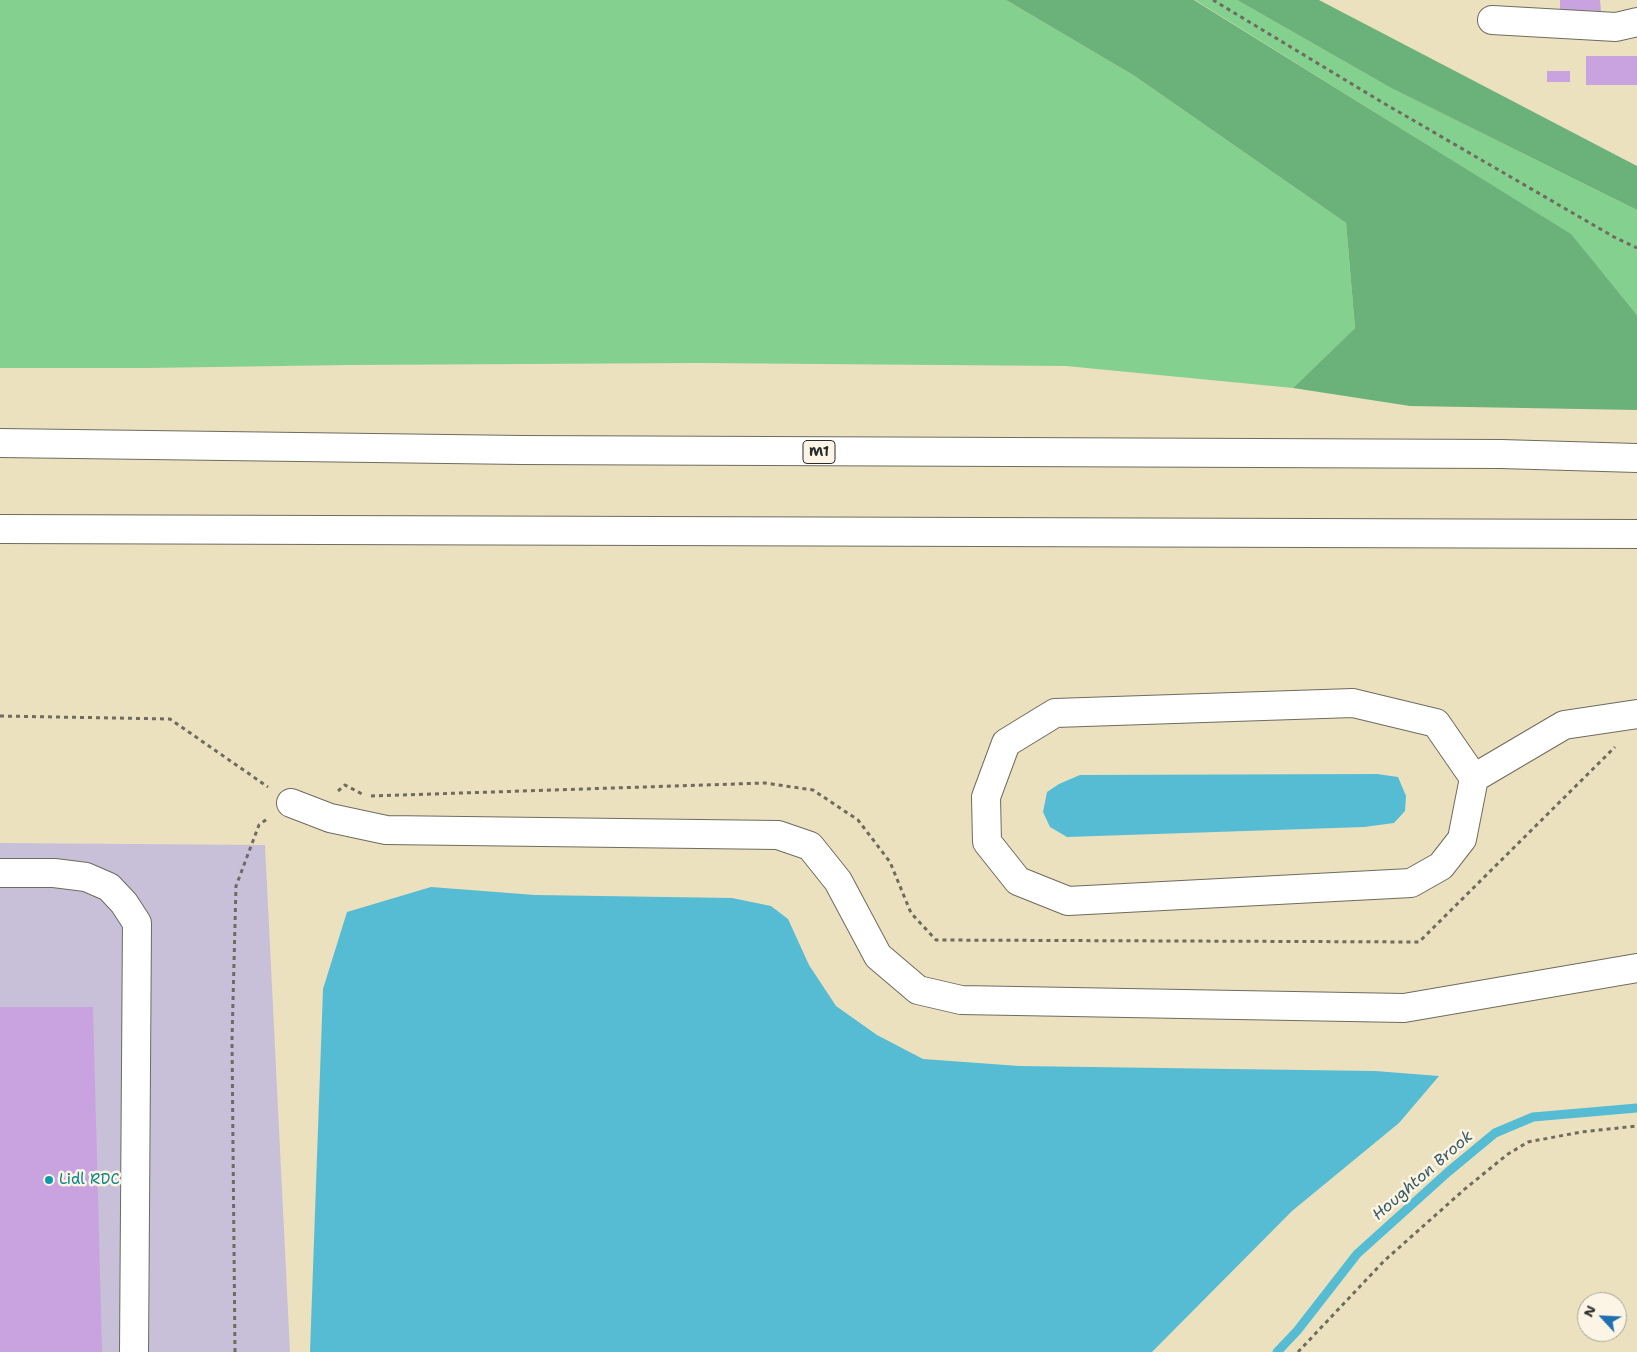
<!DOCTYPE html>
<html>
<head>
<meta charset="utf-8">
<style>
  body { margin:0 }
  #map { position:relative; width:1637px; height:1352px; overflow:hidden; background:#ebe1bf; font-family:"Shantell Sans",sans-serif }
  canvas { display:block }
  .north { position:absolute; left:1577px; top:1292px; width:50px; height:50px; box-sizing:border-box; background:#fcf5e5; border:1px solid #a8a49b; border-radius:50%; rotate:295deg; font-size:14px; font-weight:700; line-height:20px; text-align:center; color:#2b2b2b }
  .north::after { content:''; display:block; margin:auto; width:18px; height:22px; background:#1f6fb2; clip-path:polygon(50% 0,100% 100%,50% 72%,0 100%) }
</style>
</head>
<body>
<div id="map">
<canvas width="1637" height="1352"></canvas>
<div class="north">N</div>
</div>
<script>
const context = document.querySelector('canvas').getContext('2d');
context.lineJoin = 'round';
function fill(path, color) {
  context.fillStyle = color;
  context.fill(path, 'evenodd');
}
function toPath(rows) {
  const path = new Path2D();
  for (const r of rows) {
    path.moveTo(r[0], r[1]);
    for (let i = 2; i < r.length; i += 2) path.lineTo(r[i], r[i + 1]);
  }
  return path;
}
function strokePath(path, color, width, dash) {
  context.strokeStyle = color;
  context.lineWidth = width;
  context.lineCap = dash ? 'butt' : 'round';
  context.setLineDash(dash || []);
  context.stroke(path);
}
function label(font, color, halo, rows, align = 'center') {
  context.font = font + ' "Shantell Sans",sans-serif';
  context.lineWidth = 5;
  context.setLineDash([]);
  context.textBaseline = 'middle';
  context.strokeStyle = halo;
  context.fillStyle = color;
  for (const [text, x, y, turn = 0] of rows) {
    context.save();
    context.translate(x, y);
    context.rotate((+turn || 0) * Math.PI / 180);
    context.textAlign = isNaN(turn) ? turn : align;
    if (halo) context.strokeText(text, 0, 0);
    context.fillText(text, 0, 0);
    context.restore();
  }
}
fill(toPath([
  [0,843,265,845,290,1352,0,1352]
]), '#c8bfd8');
fill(toPath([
  [0,0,1006,0,1133,75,1346,223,1355,328,1293,388,1066,366,699,363,349,365,147,368,0,368],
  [1195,0,1237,0,1391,88,1637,210,1637,315,1570,234]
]), '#84d08f');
fill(toPath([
  [1006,0,1194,0,1571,234,1637,315,1637,410,1410,406,1293,388,1355,328,1346,223,1133,75],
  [1237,0,1319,0,1637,166,1637,210,1391,88]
]), '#6bb27a');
fill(toPath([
  [1377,774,1398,777,1406,796,1405,811,1394,823,1364,827,1067,837,1050,827,1043,812,1047,792,1059,784,1080,775],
  [431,887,535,895,732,898,771,906,788,919,809,965,836,1006,877,1035,923,1059,1019,1066,1375,1071,1439,1076,1399,1123,1292,1211,1152,1352,310,1352,323,989,347,912]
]), '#55bcd3');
strokePath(toPath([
  [1277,1352,1297,1331,1357,1254,1448,1172,1495,1133,1533,1117,1637,1108]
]), '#55bcd3', 9);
fill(toPath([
  [1560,0,1600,0,1601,11,1560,10],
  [1586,56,1637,56,1637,85,1586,85],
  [1547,71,1570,71,1570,82,1547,82],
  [0,1007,93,1007,102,1352,0,1352]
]), '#c8a3df');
const minor = toPath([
  [1492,20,1616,27,1637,22],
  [1353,703,1436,723,1474,778,1462,839,1441,866,1411,883,1068,901,1018,881,987,842,986,797,1006,743,1055,713,1353,703],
  [1474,778,1564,725,1637,714],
  [291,803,330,818,386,830,778,835,810,846,838,881,878,956,918,990,961,1000,1404,1008,1637,968],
  [0,873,54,873,86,877,109,887,124,903,137,923,134,1352]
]);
const highway = toPath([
  [0,443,522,450,1501,454,1637,458],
  [0,529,1637,534]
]);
strokePath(minor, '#6e6b5f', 30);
strokePath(highway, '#6e6b5f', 30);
strokePath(toPath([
  [1213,0,1380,101,1614,237,1637,248],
  [0,716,170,719,268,787],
  [338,791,345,785,362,794],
  [371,796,765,783,813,790,858,820,890,862,911,913,936,940,1419,942,1615,747],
  [235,1352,232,1040,236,886,259,825,267,819],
  [1298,1352,1384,1261,1466,1188,1508,1154,1528,1142,1581,1132,1637,1126]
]), '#6e6b5f', 3, [4, 4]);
strokePath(minor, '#fff', 28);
strokePath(highway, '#fff', 28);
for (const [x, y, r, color] of [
  [49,1180,5,"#0f9aa8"]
]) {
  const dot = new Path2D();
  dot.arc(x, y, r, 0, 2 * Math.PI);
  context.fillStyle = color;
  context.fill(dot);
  strokePath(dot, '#fcf5e5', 2);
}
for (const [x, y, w] of [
  [819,452,32]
]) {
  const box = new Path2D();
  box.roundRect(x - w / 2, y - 11.5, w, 23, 4);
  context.fillStyle = '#fcf5e5';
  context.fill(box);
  strokePath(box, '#2b2b2b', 1);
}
label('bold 14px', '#2b2b2b', null, [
  ["M1",819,452]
]);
label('15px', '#0d838f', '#fcf5e5', [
  ["Lidl RDC",59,1180]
], 'left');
label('italic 16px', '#3a5e66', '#fcf5e5', [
  ["Houghton Brook",1423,1176,-41]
]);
</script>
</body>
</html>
